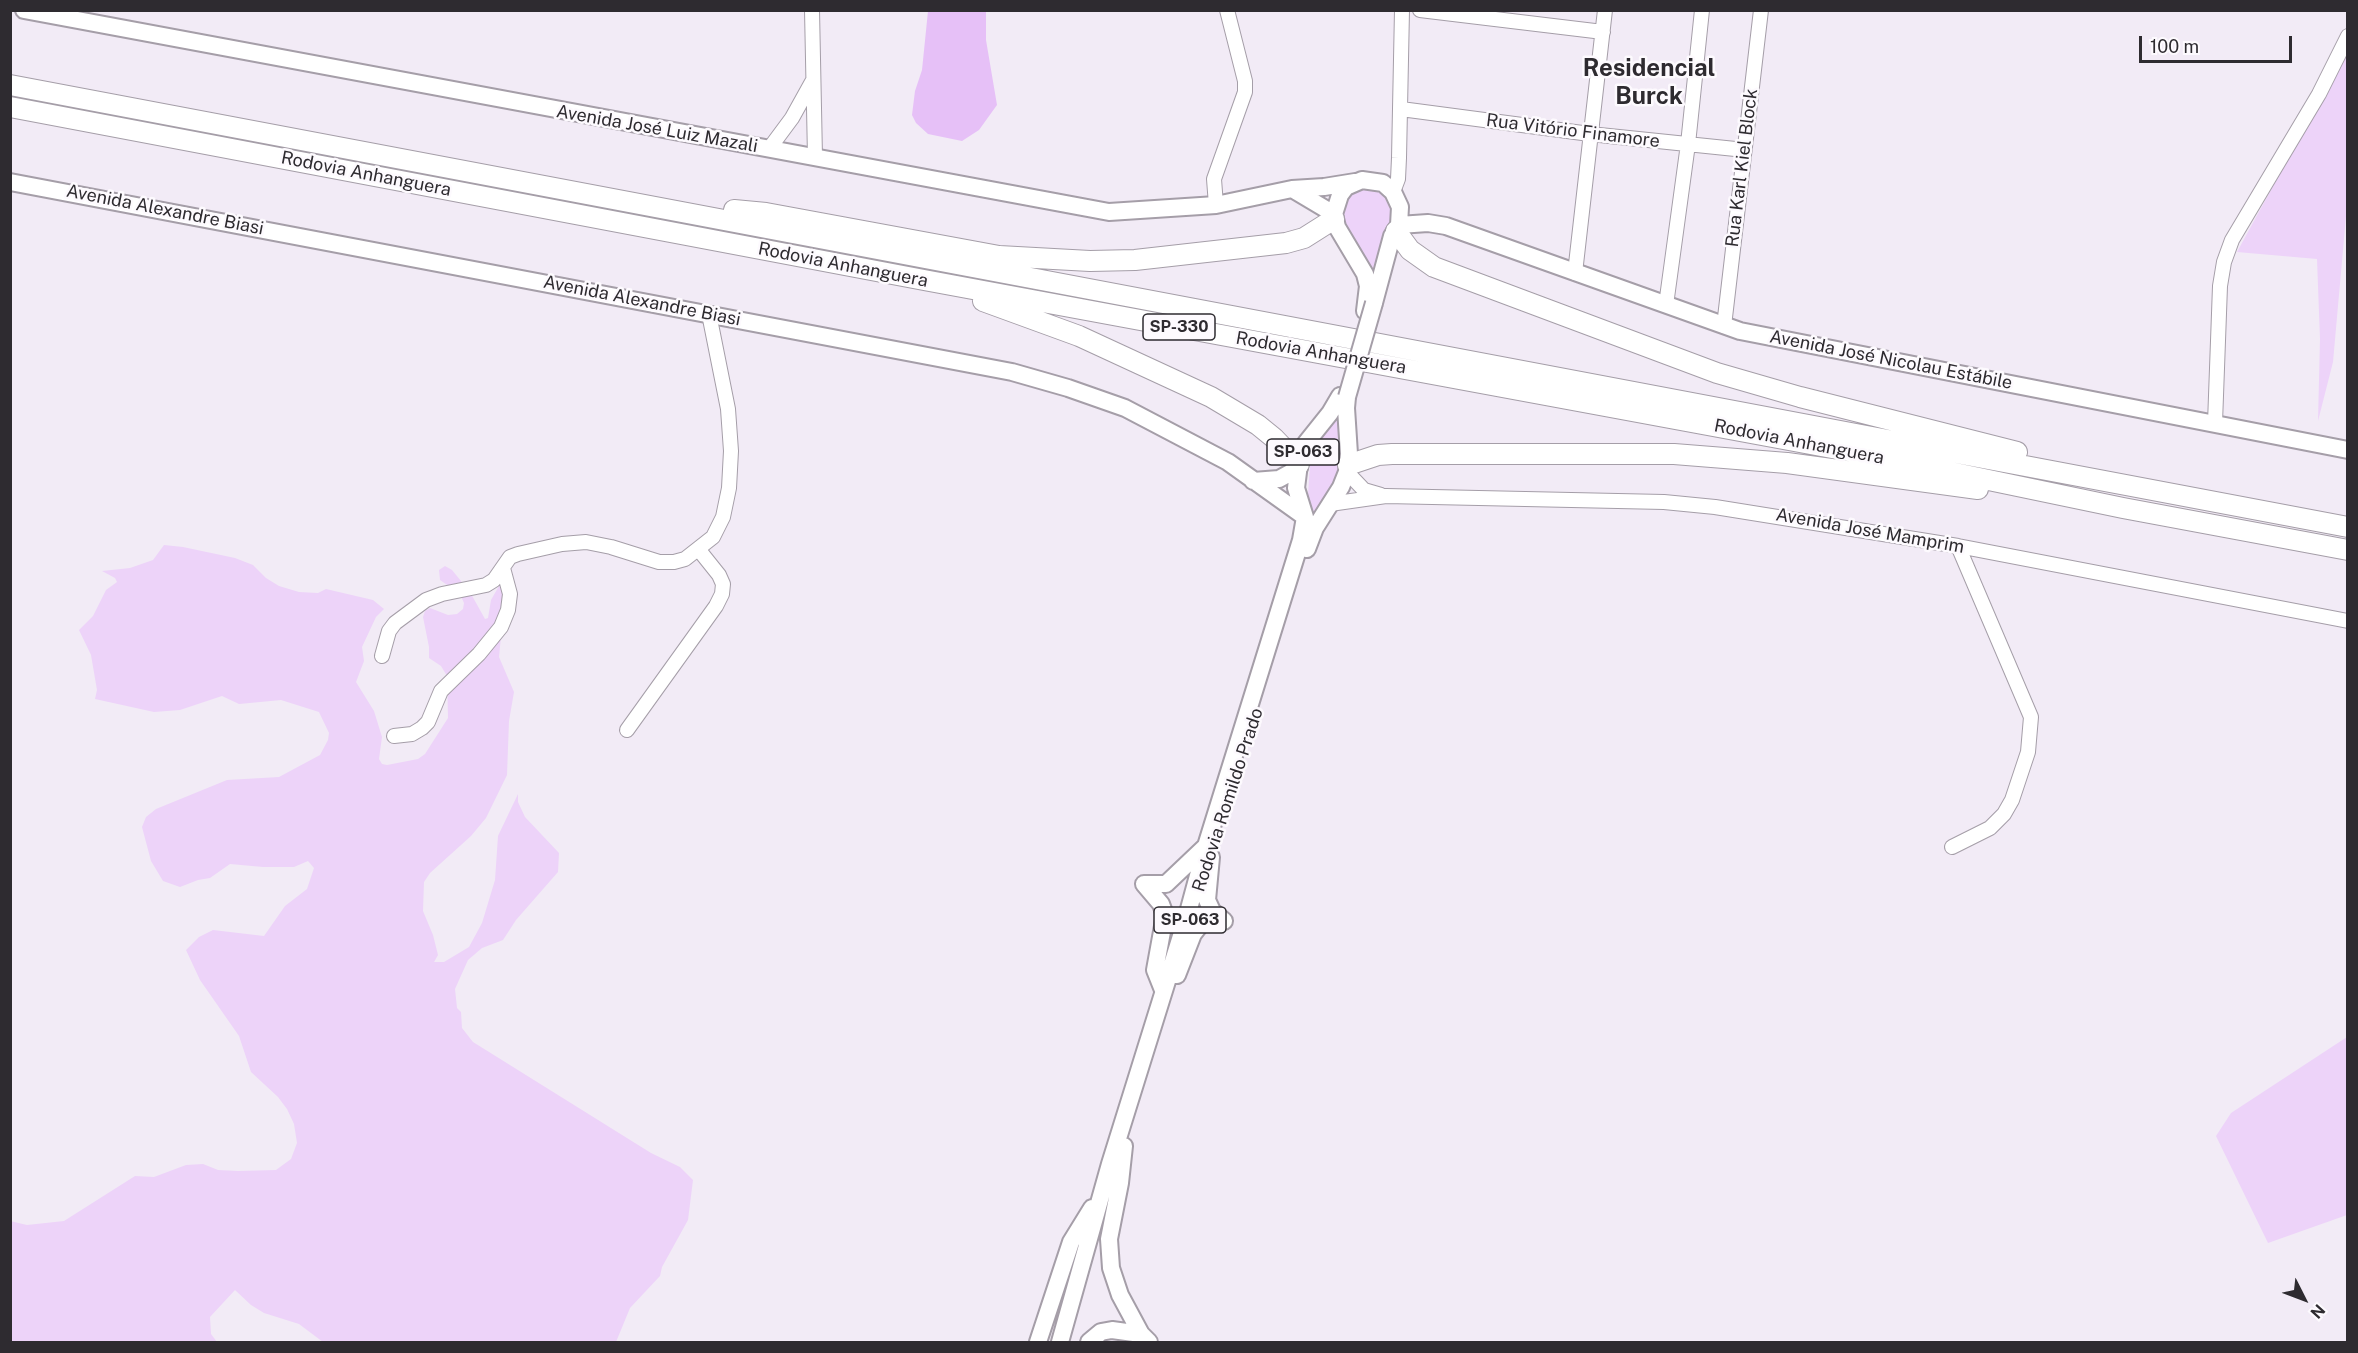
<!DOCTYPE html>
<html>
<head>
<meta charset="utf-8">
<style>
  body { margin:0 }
  #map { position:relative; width:2358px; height:1353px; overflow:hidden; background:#f2ebf6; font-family:"Public Sans",sans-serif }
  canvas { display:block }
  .frame { position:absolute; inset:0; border:12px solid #2e2b30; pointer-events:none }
  .north { position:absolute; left:2274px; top:1269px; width:60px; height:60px; -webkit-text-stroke:4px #fdfafe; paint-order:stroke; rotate:132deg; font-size:16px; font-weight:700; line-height:24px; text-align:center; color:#2e2b30 }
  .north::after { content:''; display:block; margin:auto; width:21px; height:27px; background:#2e2b30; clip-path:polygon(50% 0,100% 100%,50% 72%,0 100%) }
  .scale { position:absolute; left:2139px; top:36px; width:153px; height:27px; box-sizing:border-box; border:3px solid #2e2b30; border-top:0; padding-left:8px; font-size:18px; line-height:21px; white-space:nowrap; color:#2e2b30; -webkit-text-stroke:4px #fdfafe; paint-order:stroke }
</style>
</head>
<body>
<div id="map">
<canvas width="2358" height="1353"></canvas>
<div class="frame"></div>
<div class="north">N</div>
<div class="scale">100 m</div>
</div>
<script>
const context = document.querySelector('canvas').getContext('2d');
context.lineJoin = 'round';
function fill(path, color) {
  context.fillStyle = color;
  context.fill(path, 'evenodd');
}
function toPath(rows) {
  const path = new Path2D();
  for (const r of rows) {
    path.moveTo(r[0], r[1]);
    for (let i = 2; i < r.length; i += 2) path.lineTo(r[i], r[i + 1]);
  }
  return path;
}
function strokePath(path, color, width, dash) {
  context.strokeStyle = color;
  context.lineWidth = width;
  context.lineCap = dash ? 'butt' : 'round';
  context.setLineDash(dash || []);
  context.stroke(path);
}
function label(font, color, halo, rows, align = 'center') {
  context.font = font + ' "Public Sans",sans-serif';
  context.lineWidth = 5;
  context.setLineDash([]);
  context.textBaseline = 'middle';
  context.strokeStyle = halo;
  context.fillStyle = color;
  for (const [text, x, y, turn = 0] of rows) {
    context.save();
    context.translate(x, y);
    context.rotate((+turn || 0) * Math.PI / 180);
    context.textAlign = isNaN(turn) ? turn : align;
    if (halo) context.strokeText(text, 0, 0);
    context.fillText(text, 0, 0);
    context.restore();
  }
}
fill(toPath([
  [2347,51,2347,205,2333,362,2318,421,2320,339,2317,259,2237,252],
  [1368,187,1384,192,1395,214,1373,293,1341,223,1341,206,1351,192],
  [1342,404,1341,453,1339,468,1333,483,1306,524,1310,465,1315,448],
  [164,545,183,547,235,558,253,565,266,578,279,586,299,592,318,593,326,589,373,600,384,609,376,617,362,647,364,661,356,682,374,711,382,737,379,759,382,764,387,765,418,759,425,754,448,718,447,676,441,666,429,658,429,647,423,617,425,611,430,608,448,615,457,614,463,609,464,603,460,594,440,580,439,570,445,566,452,570,470,592,485,619,488,618,491,600,499,586,503,587,514,602,501,636,499,657,514,692,509,721,507,775,486,818,471,836,430,873,424,882,423,911,433,935,438,955,434,962,444,962,469,947,482,923,495,880,498,836,518,794,518,802,525,817,559,853,558,872,516,920,503,940,482,948,468,960,455,989,457,1008,461,1012,462,1028,473,1042,651,1153,680,1167,693,1180,688,1220,662,1267,660,1276,630,1308,616,1342,323,1342,299,1324,264,1313,251,1305,235,1290,210,1317,211,1334,217,1342,11,1342,10,1221,27,1225,64,1221,135,1176,154,1177,186,1165,203,1164,218,1170,238,1171,276,1170,291,1159,297,1143,294,1124,287,1109,278,1097,251,1072,239,1036,200,980,186,950,199,937,213,930,264,936,285,906,307,889,314,868,308,861,294,867,263,867,230,864,210,878,198,880,180,887,163,881,151,861,142,827,146,817,156,809,227,780,279,777,320,755,328,740,329,733,319,712,281,700,239,704,222,696,180,710,154,712,95,699,97,690,91,655,79,630,93,616,106,590,117,582,115,578,102,571,130,568,153,560],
  [2347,1037,2347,1215,2268,1243,2216,1136,2231,1113]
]), '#edd3f9');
fill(toPath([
  [928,11,986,11,986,40,997,105,979,130,962,141,928,134,916,123,912,115,915,91,922,70]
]), '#e6c0f7');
const minor = toPath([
  [812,10,815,157],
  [1420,10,1603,32],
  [1401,109,1590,134,1745,150],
  [769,149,792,118,812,82],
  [1393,192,1398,179,1399,158,1402,10],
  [1216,205,1214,179,1245,92,1245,81,1227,10],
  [1575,273,1605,10],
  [1666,305,1688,144,1702,10],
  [1724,326,1761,10],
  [2215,423,2220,286,2224,262,2232,240,2319,94,2348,36],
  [1347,472,1364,490,1381,495],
  [1330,504,1386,496,1664,502,1715,507,1958,546,2348,621],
  [382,656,389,631,395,623,426,600,442,594,486,585,494,580,510,557,518,554,562,544,586,542,611,547,659,562,674,562,685,559,713,537,723,517,729,488,731,451,728,409,709,314],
  [627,730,716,606,722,594,723,584,719,575,699,550],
  [394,736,412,734,422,728,428,722,441,691,479,654,501,627,508,610,510,594,503,568],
  [1952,847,1990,828,2004,814,2012,800,2028,752,2031,717,1958,546]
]);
const major = toPath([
  [24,10,1109,212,1216,205,1292,189,1324,187,1355,182],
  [10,182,1012,372,1068,388,1125,408,1228,462,1305,517],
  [1292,189,1334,214],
  [1399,225,1428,223,1446,226,1740,331,2348,450],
  [1365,311,1368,286,1365,274,1337,227,1334,214,1340,195,1346,187,1362,180,1383,183,1393,192,1400,207,1399,225,1392,236,1374,303],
  [1253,481,1279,479,1299,468],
  [1307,549,1315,528,1341,487,1347,472,1349,454,1346,408,1347,397],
  [1211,857,1207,900,1212,911,1224,921],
  [1144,884,1161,904,1165,915,1155,970,1163,990],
  [1144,884,1166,884,1205,847],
  [1177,975,1193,934,1200,925,1205,922,1224,921],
  [1124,1146,1120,1183,1109,1239,1111,1268,1120,1295,1141,1334,1149,1342],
  [1038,1342,1071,1242,1092,1208],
  [1060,1342,1110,1164,1186,920,1206,846,1301,540,1305,517,1296,488,1299,464,1306,443,1330,413,1340,396],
  [1089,1342,1101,1332,1112,1330,1141,1334]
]);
const highway = toPath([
  [10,85,2348,527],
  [10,107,924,280,1859,453,2123,508,2348,550],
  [734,210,766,213,999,256,1090,261,1135,260,1286,243,1304,238,1334,219],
  [1396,231,1410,250,1434,267,1717,373,1800,397,2017,452],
  [983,301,1079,336,1211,397,1258,425,1274,438,1299,464],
  [1348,465,1378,455,1392,454,1674,454,1787,463,1978,489]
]);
strokePath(minor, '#a59ea8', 16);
strokePath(major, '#a59ea8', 20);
strokePath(highway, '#a59ea8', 22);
strokePath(minor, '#fff', 14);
strokePath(major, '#fff', 16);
strokePath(highway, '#fff', 20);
const majorBridge = toPath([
  [1347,397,1374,303]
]);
strokePath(majorBridge, '#a59ea8', 20, []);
strokePath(majorBridge, '#fff', 16);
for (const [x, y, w] of [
  [1179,327,72],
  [1303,452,72],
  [1190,920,72]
]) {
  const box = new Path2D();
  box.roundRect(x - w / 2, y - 13, w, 26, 4.5);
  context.fillStyle = '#fdfafe';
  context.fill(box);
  strokePath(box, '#2e2b30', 1.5);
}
label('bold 16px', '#2e2b30', null, [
  ["SP-330",1179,327],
  ["SP-063",1303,452],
  ["SP-063",1190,920]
]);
label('18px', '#2e2b30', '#fdfafe', [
  ["Avenida José Luiz Mazali",657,129,10],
  ["Rua Vitório Finamore",1573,131,7],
  ["Rua Karl Kiel Block",1742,168,-83],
  ["Rodovia Anhanguera",366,174,11],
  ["Avenida Alexandre Biasi",165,210,11],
  ["Rodovia Anhanguera",843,265,11],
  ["Avenida Alexandre Biasi",642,301,11],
  ["Rodovia Anhanguera",1321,353,10],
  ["Avenida José Nicolau Estábile",1891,360,11],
  ["Rodovia Anhanguera",1799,442,11],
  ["Avenida José Mamprim",1870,531,10],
  ["Rodovia Romildo Prado",1228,800,-72]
]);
label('bold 24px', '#2e2b30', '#fdfafe', [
  ["Residencial",1649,69],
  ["Burck",1649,97]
]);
</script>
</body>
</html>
